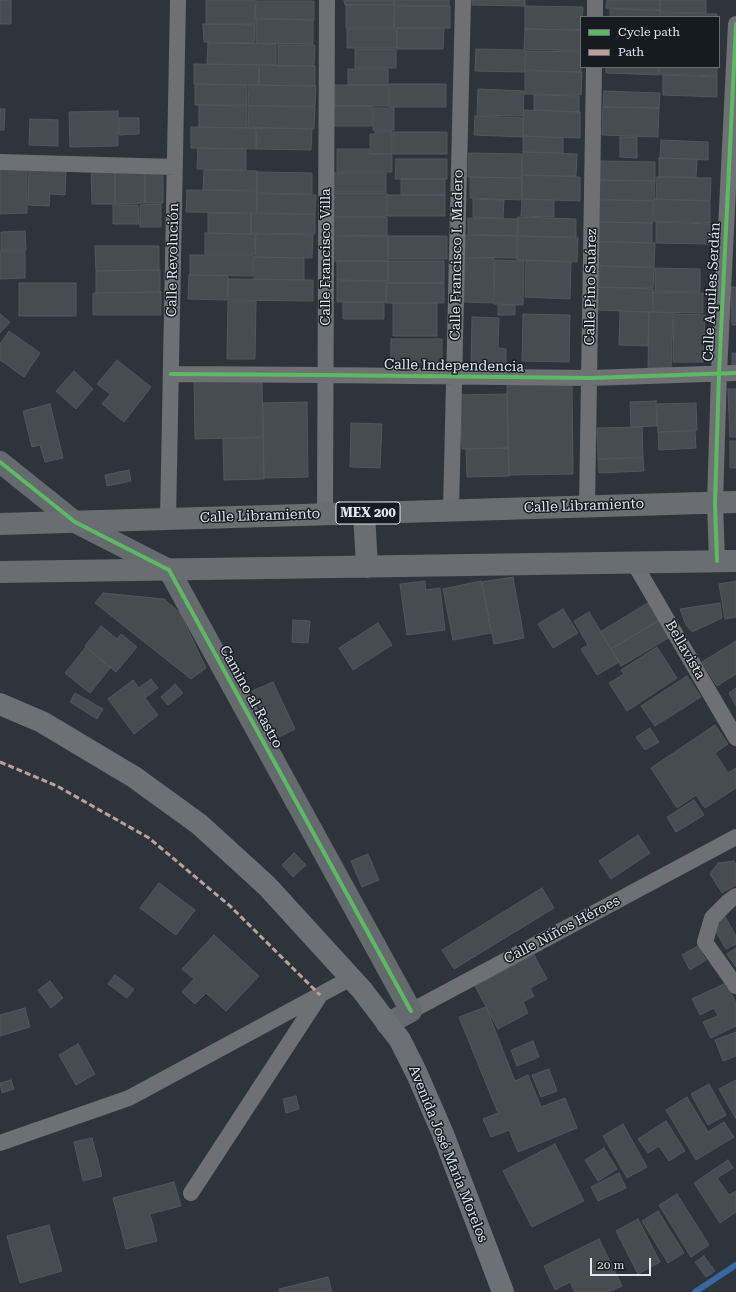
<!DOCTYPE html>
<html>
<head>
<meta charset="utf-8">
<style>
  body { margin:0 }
  #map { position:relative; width:736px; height:1292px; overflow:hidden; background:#2e343c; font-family:"Roboto Serif",serif }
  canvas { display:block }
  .legend { position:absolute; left:580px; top:16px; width:140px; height:52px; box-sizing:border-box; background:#151b21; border:1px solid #666d74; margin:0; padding:5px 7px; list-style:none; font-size:12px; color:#dfe7f0 }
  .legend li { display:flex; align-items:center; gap:8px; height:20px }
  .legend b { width:20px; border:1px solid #666d74 }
  .scale { position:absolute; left:590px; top:1258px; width:61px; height:18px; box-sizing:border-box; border:2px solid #dfe7f0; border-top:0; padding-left:5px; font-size:12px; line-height:14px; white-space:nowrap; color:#dfe7f0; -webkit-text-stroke:3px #151b21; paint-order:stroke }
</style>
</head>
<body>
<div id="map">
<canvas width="736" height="1292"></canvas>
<ul class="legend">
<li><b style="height:5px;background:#5cba63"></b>Cycle path</li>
<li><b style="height:5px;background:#bda197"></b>Path</li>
</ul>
<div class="scale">20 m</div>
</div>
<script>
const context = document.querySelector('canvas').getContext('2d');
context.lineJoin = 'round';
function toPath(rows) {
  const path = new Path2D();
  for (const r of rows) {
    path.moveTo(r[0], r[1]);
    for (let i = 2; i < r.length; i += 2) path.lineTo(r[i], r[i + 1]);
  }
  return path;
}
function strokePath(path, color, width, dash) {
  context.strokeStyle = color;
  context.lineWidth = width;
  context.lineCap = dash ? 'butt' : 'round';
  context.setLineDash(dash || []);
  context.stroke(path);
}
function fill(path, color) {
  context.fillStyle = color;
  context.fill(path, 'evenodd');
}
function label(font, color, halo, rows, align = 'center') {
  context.font = font + ' "Roboto Serif",serif';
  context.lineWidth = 3;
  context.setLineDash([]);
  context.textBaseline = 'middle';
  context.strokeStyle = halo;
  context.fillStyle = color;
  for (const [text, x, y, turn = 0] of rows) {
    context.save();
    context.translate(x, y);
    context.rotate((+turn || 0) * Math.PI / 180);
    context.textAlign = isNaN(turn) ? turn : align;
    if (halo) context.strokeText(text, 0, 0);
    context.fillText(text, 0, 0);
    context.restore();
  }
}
strokePath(toPath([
  [695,1292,736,1265]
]), '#3968a1', 6);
const building = toPath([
  [0,0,11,0,11,24,0,24,0,0],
  [206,0,255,0,255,24,206,24,206,0],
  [344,0,394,0,394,5,345,5,344,0],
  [394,0,449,0,449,6,394,5,394,0],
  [472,0,525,0,525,6,472,5,472,0],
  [607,0,660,0,660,10,606,8,607,0],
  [660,0,706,0,706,13,660,12,660,0],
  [256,1,314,1,314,20,255,18,256,1],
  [346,5,394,5,394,28,346,28,346,5],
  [395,6,450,6,450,28,394,28,395,6],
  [525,6,583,7,581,30,525,29,525,6],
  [610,9,660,10,660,17,610,17,610,9],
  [660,13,717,14,717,17,660,17,660,13],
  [256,19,313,20,313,44,256,43,256,19],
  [203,24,255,25,254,43,204,42,203,24],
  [397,28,444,28,443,49,397,49,397,28],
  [347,29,396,29,397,48,347,48,347,29],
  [525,29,581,30,581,51,524,49,525,29],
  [208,43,276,44,276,65,207,64,208,43],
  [278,45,315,45,314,66,278,66,278,45],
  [355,49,396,49,396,68,355,68,355,49],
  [476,49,525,50,525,72,475,71,476,49],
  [526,51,581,52,581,72,525,70,526,51],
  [194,64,259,65,259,85,194,84,194,64],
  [259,65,315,66,315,86,259,85,259,65],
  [606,67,659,67,659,75,606,73,606,67],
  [659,67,717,67,717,76,659,74,659,67],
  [348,69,388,69,388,85,348,85,348,69],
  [525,71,582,72,581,95,525,94,525,71],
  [663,75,717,77,717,97,663,95,663,75],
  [195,84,247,85,247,105,195,105,195,84],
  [389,84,446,84,446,107,389,107,389,84],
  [249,85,316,86,315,106,248,106,249,85],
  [335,85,388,85,388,106,335,106,335,85],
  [478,89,524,91,523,116,477,115,478,89],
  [604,91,660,93,659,108,603,107,604,91],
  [534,95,579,96,579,112,534,110,534,95],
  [199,105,247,106,247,128,199,127,199,105],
  [249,106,315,107,314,129,248,127,249,106],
  [329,106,372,106,372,126,329,126,329,106],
  [603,107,659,108,658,137,602,135,603,107],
  [373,108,394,108,394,130,373,130,373,108],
  [0,109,5,109,4,130,0,130,0,109],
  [524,110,580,112,580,138,523,136,524,110],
  [118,111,118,146,70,147,69,112,118,111],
  [475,116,523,118,523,137,474,135,475,116],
  [119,118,139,118,139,134,119,135,119,118],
  [30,119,58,120,58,146,29,145,30,119],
  [191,127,256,128,256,149,191,148,191,127],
  [257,128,312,129,311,150,256,149,257,128],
  [375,131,392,131,392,154,370,154,370,134,375,134,375,131],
  [393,132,447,132,447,154,393,154,393,132],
  [523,136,563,138,563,153,523,152,523,136],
  [620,137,637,137,637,158,620,157,620,137],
  [661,140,708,142,708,160,660,158,661,140],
  [198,148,246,149,246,170,197,169,198,148],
  [337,149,369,149,369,154,392,154,392,172,337,172,337,149],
  [523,152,577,154,576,176,522,175,523,152],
  [469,153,522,154,521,178,468,177,469,153],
  [659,158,697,159,696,177,659,177,659,158],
  [396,159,447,159,447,179,395,179,396,159],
  [600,161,655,162,655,181,600,180,600,161],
  [91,167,115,167,115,204,92,204,91,167],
  [115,167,144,167,145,203,115,204,115,167],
  [0,168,27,168,27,213,0,214,0,168],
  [163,169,163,203,145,203,145,170,163,169],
  [29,170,66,171,65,195,50,194,49,206,28,205,29,170],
  [204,170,257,171,257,190,203,190,204,170],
  [257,172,312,173,312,194,257,193,257,172],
  [333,173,386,173,386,192,333,192,333,173],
  [522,175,580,177,580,201,522,199,522,175],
  [470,177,522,178,521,200,470,198,470,177],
  [657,177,711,178,710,201,656,199,657,177],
  [401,179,445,179,445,195,401,195,401,179],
  [600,180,655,181,654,201,599,199,600,180],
  [187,190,257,191,257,213,186,212,187,190],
  [333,193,387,193,386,217,333,217,333,193],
  [257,194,316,195,315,214,257,213,257,194],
  [387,195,445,195,445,216,387,216,387,195],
  [473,199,504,200,503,218,473,217,473,199],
  [522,199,554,200,554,217,521,216,522,199],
  [654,199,710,201,710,223,654,221,654,199],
  [597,200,653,201,653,223,597,222,597,200],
  [161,204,161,227,140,227,140,205,161,204],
  [113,205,138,205,139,224,113,224,113,205],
  [208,213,251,214,251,234,208,233,208,213],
  [251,214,315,214,315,234,251,233,251,214],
  [333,217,387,217,387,236,333,235,333,217],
  [518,217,576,219,576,237,518,236,518,217],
  [468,218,518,219,517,236,468,234,468,218],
  [594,222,652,223,652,243,594,241,594,222],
  [656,222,710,224,710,244,656,243,656,222],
  [25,231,26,250,1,250,1,232,25,231],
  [205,233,255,234,255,254,205,254,205,233],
  [256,234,313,235,312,258,255,257,256,234],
  [463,235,517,236,517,258,462,257,463,235],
  [333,236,388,236,388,261,333,261,333,236],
  [388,236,447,236,447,259,388,259,388,236],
  [518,236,578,238,577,262,517,260,518,236],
  [599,242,655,243,654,267,598,266,599,242],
  [95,246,159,246,159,270,96,271,95,246],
  [0,251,25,251,25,278,0,279,0,251],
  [190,255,253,255,253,276,190,275,190,255],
  [254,257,304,258,304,280,254,279,254,257],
  [465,258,494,258,493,303,464,302,465,258],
  [495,260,524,261,523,305,494,304,495,260],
  [526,260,571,262,570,299,525,297,526,260],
  [337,261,388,261,388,281,337,280,337,261],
  [388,261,444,261,444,283,388,283,388,261],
  [600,266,654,268,653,288,599,287,600,266],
  [655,268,700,269,700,292,655,291,655,268],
  [160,270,160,292,96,293,96,271,160,270],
  [189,275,228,276,227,300,188,299,189,275],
  [228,279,313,280,313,301,228,300,228,279],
  [337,281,386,281,386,302,337,302,337,281],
  [19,283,76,283,76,316,19,316,19,283],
  [387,283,444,283,444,303,386,303,387,283],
  [596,287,653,289,652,312,595,310,596,287],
  [731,287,736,287,736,325,732,325,731,287],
  [161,292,161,315,93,315,93,293,161,292],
  [653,292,703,293,703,313,653,312,653,292],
  [228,301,256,301,255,359,227,359,228,301],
  [343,302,384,302,384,319,343,319,343,302],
  [393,303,437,303,437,336,393,336,393,303],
  [498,305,515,305,515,315,498,315,498,305],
  [620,311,649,312,648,346,619,345,620,311],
  [649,312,673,313,671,368,648,368,649,312],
  [0,314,10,322,0,333,0,314],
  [523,314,570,315,569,362,522,361,523,314],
  [674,314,705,315,703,362,673,362,674,314],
  [472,317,499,318,498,348,506,349,506,372,471,371,472,317],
  [9,331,40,353,24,377,0,360,0,344,9,331],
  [391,339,442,339,442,363,391,362,391,339],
  [732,353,736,353,736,367,732,367,732,353],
  [117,360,151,387,124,422,102,404,110,394,97,384,117,360],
  [74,371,93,389,76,409,56,391,74,371],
  [262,378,263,437,195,439,194,379,262,378],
  [507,383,572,383,573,474,509,475,507,383],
  [728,389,736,389,736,437,730,437,728,389],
  [507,394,508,448,462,449,460,395,507,394],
  [656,401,657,426,631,427,630,402,656,401],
  [307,402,308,477,264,478,263,403,307,402],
  [696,403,697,430,658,432,657,404,696,403],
  [50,404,63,458,45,462,40,445,32,447,23,411,50,404],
  [351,423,382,424,380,468,350,467,351,423],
  [642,427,643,457,598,459,597,428,642,427],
  [695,431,696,448,659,450,658,432,695,431],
  [223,438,263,438,264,479,224,480,223,438],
  [730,441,736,441,736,468,730,468,730,441],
  [508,448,509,476,467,477,466,449,508,448],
  [643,458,644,471,599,473,598,459,643,458],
  [129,470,131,481,107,486,105,475,129,470],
  [513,577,524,638,494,644,482,582,513,577],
  [425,581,426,590,440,588,445,630,407,635,400,584,425,581],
  [481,581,491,633,453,640,443,589,481,581],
  [736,581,736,617,725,619,719,584,736,581],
  [103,593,164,599,180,613,206,668,191,679,95,603,103,593],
  [651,601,661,619,611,649,600,632,651,601],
  [720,603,722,618,692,632,686,625,680,609,720,603],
  [563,609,578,633,553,648,538,624,563,609],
  [589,612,619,662,597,675,581,649,588,645,574,621,589,612],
  [293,620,310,621,308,643,292,642,293,620],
  [660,620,670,637,621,666,611,649,660,620],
  [378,623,392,645,353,670,339,648,378,623],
  [101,626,117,639,121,634,137,647,116,672,85,646,101,626],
  [736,641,736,674,717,686,702,662,736,641],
  [86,647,110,668,90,693,65,673,86,647],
  [657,647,677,678,627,711,609,683,624,674,621,670,657,647],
  [687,676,701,697,655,726,641,706,687,676],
  [151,679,158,688,145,698,158,715,134,734,108,699,133,680,139,688,151,679],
  [273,682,295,729,275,739,252,691,273,682],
  [175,684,183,693,168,705,161,697,175,684],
  [736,688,736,706,729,693,736,688],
  [75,693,103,709,97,719,70,702,75,693],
  [715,725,728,744,715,753,728,773,736,768,736,788,705,808,696,795,677,808,651,768,715,725],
  [650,728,659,742,645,750,636,737,650,728],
  [694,800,704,815,676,832,667,817,694,800],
  [638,835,650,853,611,879,599,861,638,835],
  [294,853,306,865,293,877,282,865,294,853],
  [368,854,379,880,362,887,351,861,368,854],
  [734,861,736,864,736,885,722,893,710,874,718,863,734,861],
  [159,883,195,910,176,935,140,908,159,883],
  [542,888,554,908,454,969,442,950,542,888],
  [724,915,736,936,736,944,726,949,711,923,724,915],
  [214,935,259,976,226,1011,206,993,195,1004,182,992,194,979,182,969,214,935],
  [698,946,706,960,690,970,682,955,698,946],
  [736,948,736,967,727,954,736,948],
  [534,955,547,979,530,988,534,996,523,1002,528,1013,498,1029,475,986,534,955],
  [115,975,134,989,127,998,108,984,115,975],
  [50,981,63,998,51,1008,38,990,50,981],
  [726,983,736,1003,736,1026,711,1038,703,1022,718,1016,714,1008,700,1015,692,999,726,983],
  [486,1007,515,1081,528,1075,541,1107,565,1098,577,1128,518,1152,509,1130,491,1137,483,1119,498,1113,459,1017,486,1007],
  [25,1008,30,1027,0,1036,0,1015,25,1008],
  [736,1032,736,1056,723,1061,715,1040,736,1032],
  [533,1041,539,1057,517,1066,511,1050,533,1041],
  [78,1044,95,1074,76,1085,59,1055,78,1044],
  [549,1069,557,1091,541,1097,532,1075,549,1069],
  [11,1080,14,1089,2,1093,0,1083,11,1080],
  [736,1080,736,1119,719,1089,736,1080],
  [709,1084,726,1115,708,1125,691,1094,709,1084],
  [296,1096,299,1109,286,1113,283,1099,296,1096],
  [687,1097,708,1132,724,1122,734,1137,696,1160,666,1110,687,1097],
  [666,1121,685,1151,669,1161,659,1146,648,1153,638,1139,666,1121],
  [623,1124,647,1167,627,1178,603,1136,623,1124],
  [92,1138,102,1176,83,1181,74,1142,92,1138],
  [555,1144,584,1201,532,1227,503,1171,555,1144],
  [604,1148,617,1169,598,1181,585,1160,604,1148],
  [728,1160,733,1168,717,1178,729,1195,736,1191,736,1212,720,1223,694,1183,728,1160],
  [619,1173,626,1188,598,1201,591,1187,619,1173],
  [174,1182,181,1206,150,1214,157,1241,126,1249,113,1198,174,1182],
  [677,1194,709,1245,691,1257,659,1205,677,1194],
  [658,1211,684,1253,668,1263,642,1221,658,1211],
  [638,1219,660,1262,638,1274,616,1231,638,1219],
  [49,1225,62,1271,20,1283,7,1236,49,1225],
  [599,1239,622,1286,608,1292,575,1292,570,1282,555,1290,544,1266,599,1239],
  [704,1256,715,1271,706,1277,695,1262,704,1256],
  [328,1277,332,1292,279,1292,279,1289,328,1277]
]);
fill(building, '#464c52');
strokePath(building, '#52575e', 1);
strokePath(toPath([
  [595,17,595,0],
  [0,162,175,167],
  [171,374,325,375,590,378,736,373],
  [587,506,594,67],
  [451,510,463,0],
  [325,514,327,0],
  [168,519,178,0],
  [717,561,715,503,719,373,736,24],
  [634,563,736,738],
  [736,896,729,901,712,918,705,942,736,986],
  [411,1011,736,837],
  [0,1143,129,1098,351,978],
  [191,1193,319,997]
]), '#6e7073', 16);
strokePath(toPath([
  [0,462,75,522,169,570,411,1011,387,1024]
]), '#656a6f', 22);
strokePath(toPath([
  [0,704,42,722,134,777,199,824,267,886,362,990,400,1040,417,1074,443,1134,503,1292]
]), '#6d7177', 22);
strokePath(toPath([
  [364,513,367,567],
  [0,524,736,502],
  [0,572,736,561]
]), '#6a6e73', 22);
strokePath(toPath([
  [0,762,57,786,149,838,230,906,320,995]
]), '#bda197', 3, [6, 3]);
strokePath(toPath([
  [171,374,325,375,590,378,736,373],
  [0,462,75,522,169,570,411,1011],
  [717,561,715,503,719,373,736,24]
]), '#5cba63', 4);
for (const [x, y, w] of [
  [368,513,64]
]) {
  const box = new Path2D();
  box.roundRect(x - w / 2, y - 11, w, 22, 3);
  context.fillStyle = '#151b21';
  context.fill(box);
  strokePath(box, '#dfe7f0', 1);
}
label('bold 13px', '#dfe7f0', null, [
  ["MEX 200",368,513]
]);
label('14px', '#dfe7f0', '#151b21', [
  ["Calle Francisco I. Madero",457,255,-89],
  ["Calle Francisco Villa",326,257,-90],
  ["Calle Revolución",173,260,-89],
  ["Calle Pino Suárez",591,287,-89],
  ["Calle Aquiles Serdán",712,292,-87],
  ["Calle Independencia",454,366,1],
  ["Calle Libramiento",584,506,-2],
  ["Calle Libramiento",260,516,-2],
  ["Bellavista",685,650,60],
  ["Camino al Rastro",251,697,61],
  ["Calle Niños Héroes",562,930,-28],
  ["Avenida José María Morelos",448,1154,68]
]);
</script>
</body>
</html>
